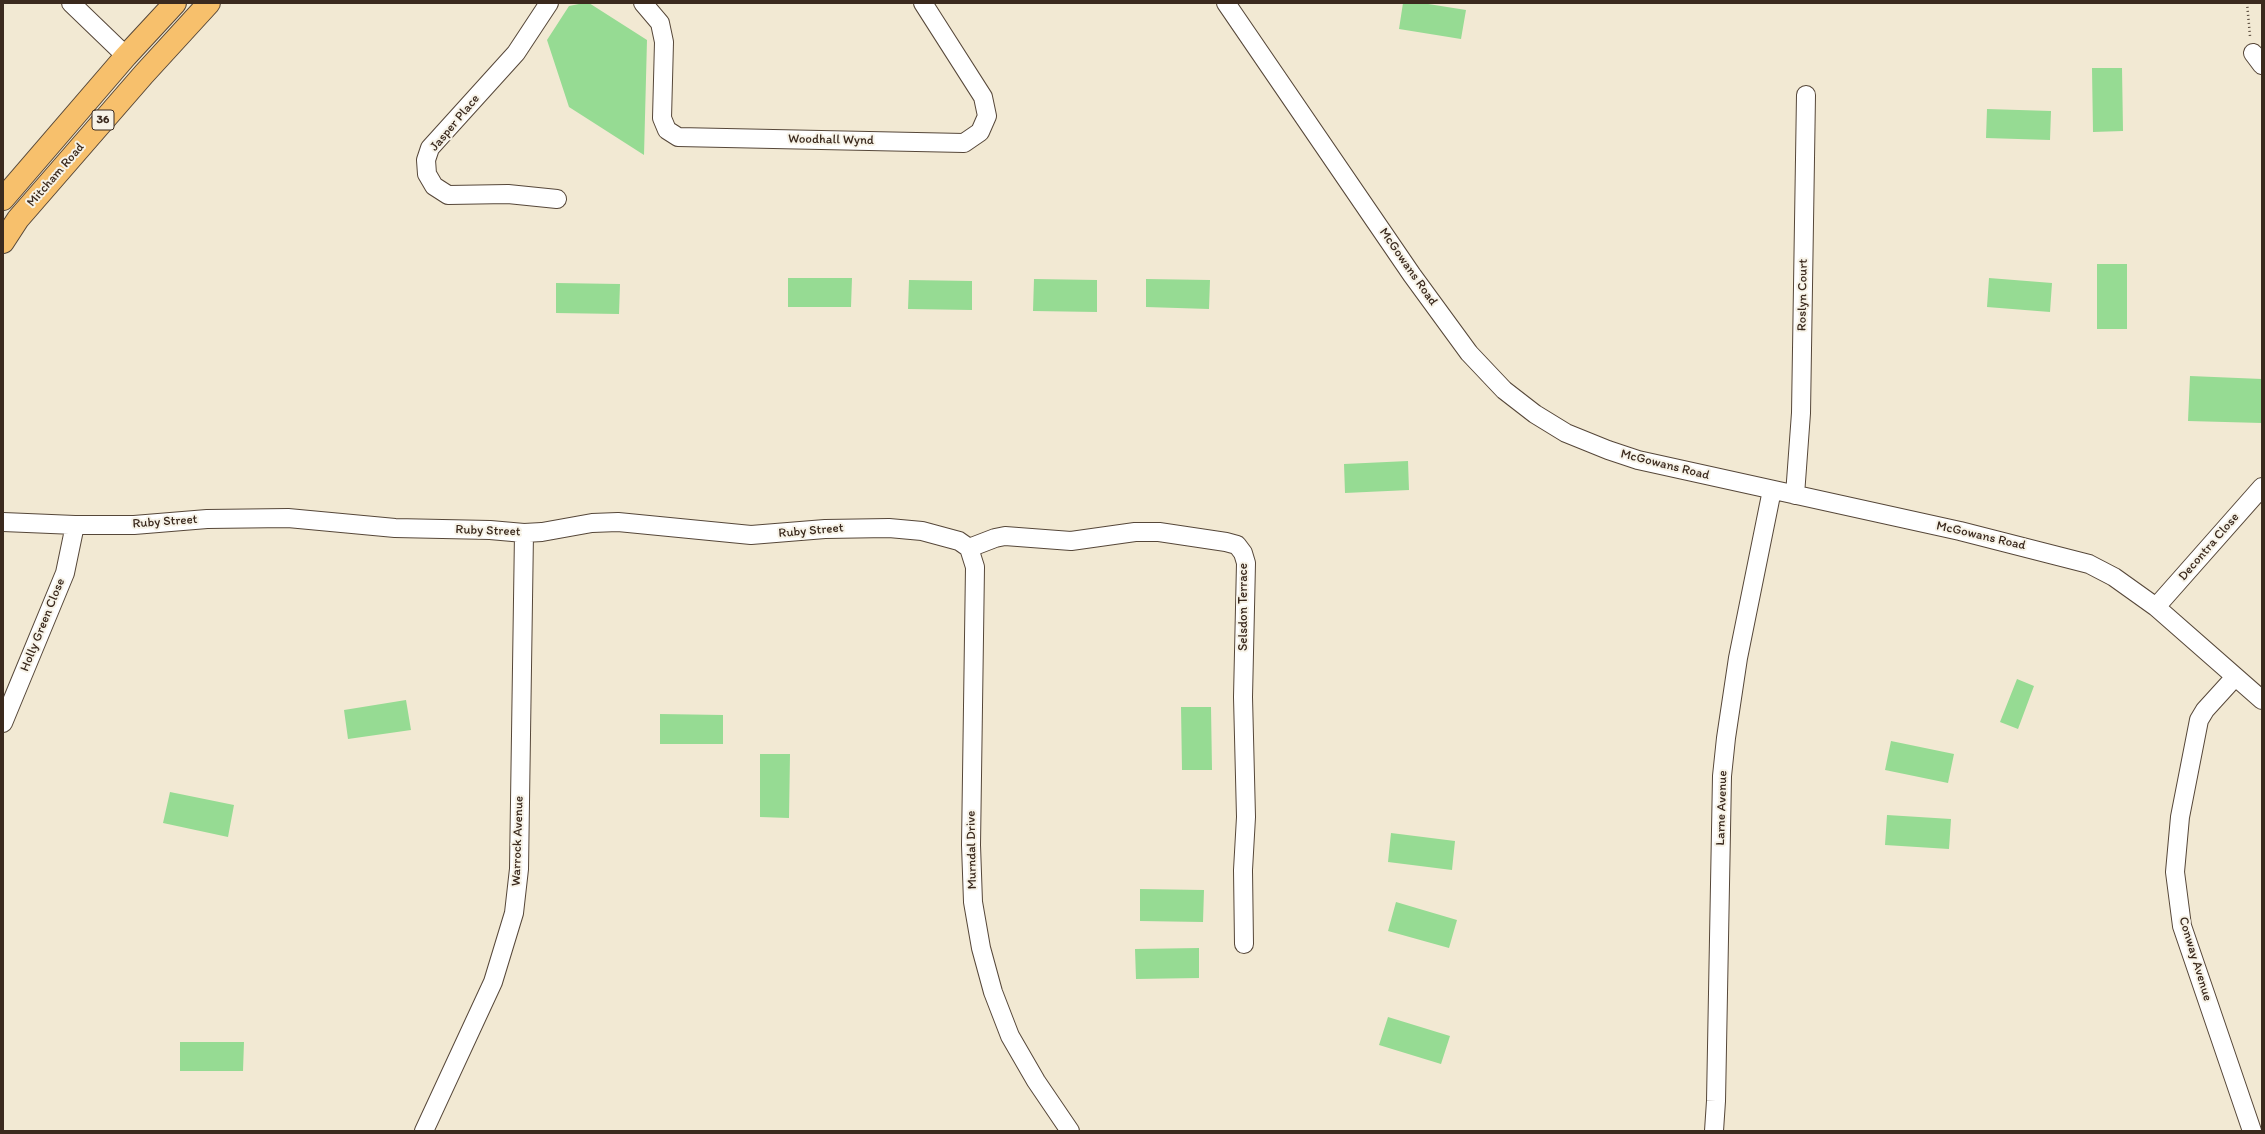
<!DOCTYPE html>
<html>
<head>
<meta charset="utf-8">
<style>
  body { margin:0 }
  #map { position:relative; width:2265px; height:1134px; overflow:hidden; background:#f2e9d3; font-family:Itim,sans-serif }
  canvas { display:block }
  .frame { position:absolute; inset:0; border:4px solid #3b2a1e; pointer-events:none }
</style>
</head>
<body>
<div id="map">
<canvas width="2265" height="1134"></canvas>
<div class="frame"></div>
</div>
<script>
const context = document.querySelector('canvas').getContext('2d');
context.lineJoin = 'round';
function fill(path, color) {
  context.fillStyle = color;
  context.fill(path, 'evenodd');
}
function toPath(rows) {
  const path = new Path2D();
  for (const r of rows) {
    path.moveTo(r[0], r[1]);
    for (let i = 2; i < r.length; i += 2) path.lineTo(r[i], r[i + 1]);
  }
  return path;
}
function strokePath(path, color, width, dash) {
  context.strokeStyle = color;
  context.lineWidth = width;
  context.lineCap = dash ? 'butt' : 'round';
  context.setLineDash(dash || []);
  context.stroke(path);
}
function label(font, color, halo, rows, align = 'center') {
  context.font = font + ' Itim,sans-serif';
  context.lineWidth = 4;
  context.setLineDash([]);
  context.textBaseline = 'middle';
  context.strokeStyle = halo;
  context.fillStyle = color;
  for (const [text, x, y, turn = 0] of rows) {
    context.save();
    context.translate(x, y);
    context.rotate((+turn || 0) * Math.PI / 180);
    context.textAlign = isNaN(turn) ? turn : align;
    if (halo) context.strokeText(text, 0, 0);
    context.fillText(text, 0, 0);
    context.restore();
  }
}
fill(toPath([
  [584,3,589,3,647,40,644,155,569,107,547,40,569,6],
  [1403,3,1422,3,1466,10,1461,39,1399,29],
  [2092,68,2122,68,2123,131,2093,132],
  [1987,109,2051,111,2050,140,1986,138],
  [2097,264,2127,264,2127,329,2097,329],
  [788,278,852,278,851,307,788,307],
  [1989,278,2052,283,2050,312,1987,307],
  [1034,279,1097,280,1097,312,1033,311],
  [1146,279,1210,280,1209,309,1146,307],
  [909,280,972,281,972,310,908,309],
  [556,283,620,284,619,314,556,313],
  [2190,376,2262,379,2262,423,2188,421],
  [1408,461,1409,490,1345,493,1344,464],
  [2017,679,2034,686,2018,729,2000,722],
  [406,700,411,730,348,739,344,710],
  [1181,707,1211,707,1212,770,1182,770],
  [660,714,723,715,723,744,660,744],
  [1891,741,1954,754,1948,783,1885,770],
  [760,754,790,754,789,818,760,817],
  [170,792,234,805,228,837,163,823],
  [1887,815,1951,819,1949,849,1885,845],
  [1391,833,1455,841,1452,870,1388,862],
  [1140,889,1204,890,1203,922,1140,921],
  [1396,902,1457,920,1449,948,1388,931],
  [1199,948,1199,978,1136,979,1135,949],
  [1388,1017,1450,1036,1441,1064,1379,1045],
  [180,1042,244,1042,243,1071,180,1071]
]), '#96db93');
const minor = toPath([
  [71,3,126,56],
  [549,3,516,53,430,148,426,160,427,174,434,186,448,195,508,194,557,199],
  [643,3,660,23,664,42,662,118,667,130,678,137,964,143,980,132,987,116,983,97,923,3],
  [1226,3,1412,275,1469,353,1504,390,1535,414,1566,433,1608,450,1638,460,1960,531,2089,564,2114,577,2156,607,2262,700],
  [2253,53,2262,65],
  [1795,495,1801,413,1806,95],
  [3,522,75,525,134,525,207,519,288,518,395,528,490,530,524,533,542,532,592,523,618,522,751,535,825,529,889,528,922,531,959,541,969,548,975,567,971,845,973,902,981,948,993,992,1010,1036,1036,1081,1070,1131],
  [969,548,995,538,1005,536,1071,541,1135,532,1159,532,1226,542,1237,545,1243,553,1246,563,1243,697,1246,817,1243,870,1244,944],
  [2156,607,2262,487],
  [2235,677,2205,710,2199,720,2180,817,2175,872,2182,926,2252,1131],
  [3,723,65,573,75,525],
  [424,1131,493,982,514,913,519,869,524,533],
  [1714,1131,1716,1101,1722,776,1726,738,1738,658,1772,490]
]);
const major = toPath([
  [3,199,126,56,175,3],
  [3,242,18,219,144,74,209,3]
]);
strokePath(minor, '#564739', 20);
strokePath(major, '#564739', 24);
strokePath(toPath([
  [2247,3,2250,36]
]), '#564739', 2.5, [1, 3]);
strokePath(minor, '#fff', 18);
strokePath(major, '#f7c06c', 22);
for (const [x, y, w] of [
  [103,120,22]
]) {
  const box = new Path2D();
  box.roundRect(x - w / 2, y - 10, w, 20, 3);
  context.fillStyle = '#f7f3e8';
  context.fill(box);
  strokePath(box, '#3b2a1e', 1);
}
label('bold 12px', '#3b2a1e', null, [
  ["36",103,120]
]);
label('13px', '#3b2a1e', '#f7f3e8', [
  ["Jasper Place",455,123,-50],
  ["Woodhall Wynd",831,140,1],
  ["Mitcham Road",56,175,-49],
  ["McGowans Road",1408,267,55],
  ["Roslyn Court",1803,295,-89],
  ["McGowans Road",1665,465,14],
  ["Ruby Street",165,522,-4],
  ["Ruby Street",488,531,2],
  ["Ruby Street",811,531,-5],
  ["McGowans Road",1981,536,13],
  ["Decontra Close",2209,547,-49],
  ["Selsdon Terrace",1244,607,-90],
  ["Holly Green Close",43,625,-68],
  ["Larne Avenue",1722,808,-88],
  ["Warrock Avenue",518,841,-88],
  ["Murndal Drive",972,850,-91],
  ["Conway Avenue",2195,959,73]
]);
</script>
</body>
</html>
